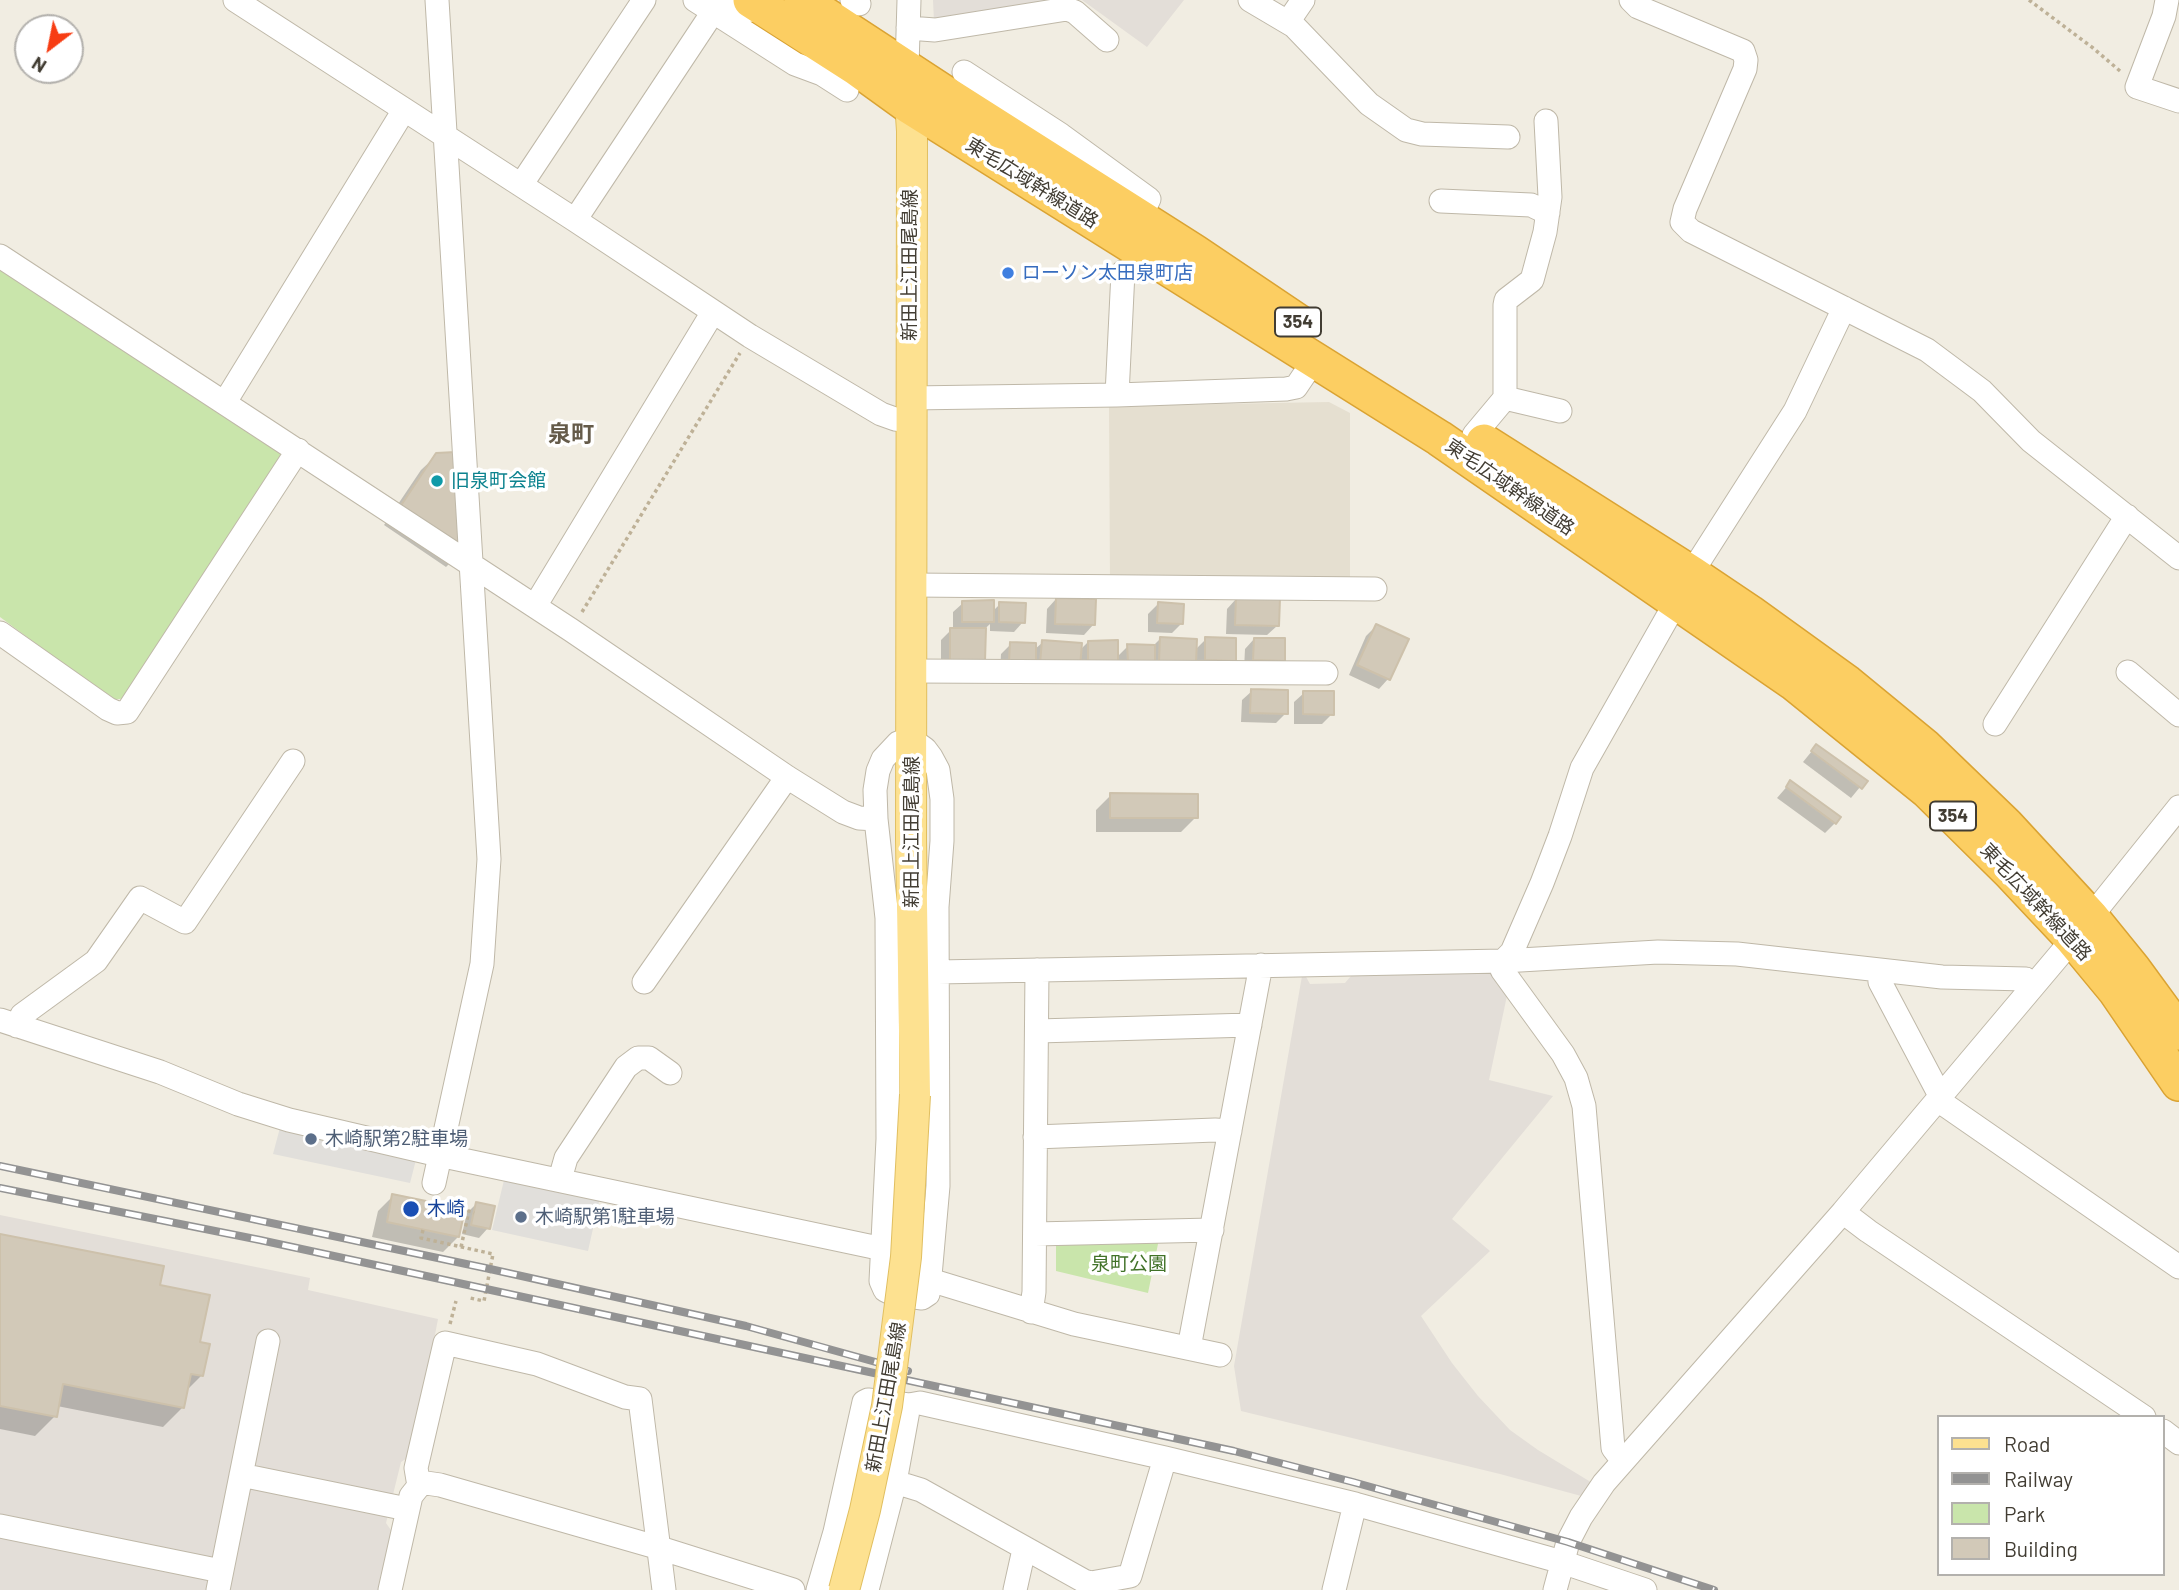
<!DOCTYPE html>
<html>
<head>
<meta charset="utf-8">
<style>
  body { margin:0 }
  #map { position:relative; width:2179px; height:1590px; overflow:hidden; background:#f1ede2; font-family:Barlow,sans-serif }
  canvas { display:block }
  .legend { position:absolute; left:1937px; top:1415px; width:228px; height:161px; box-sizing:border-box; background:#fff; border:2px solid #b3b1ad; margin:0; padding:9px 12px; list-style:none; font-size:21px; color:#423d33 }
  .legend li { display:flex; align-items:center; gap:14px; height:35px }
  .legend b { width:35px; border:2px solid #b3b1ad }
  .north { position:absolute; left:14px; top:14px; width:70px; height:70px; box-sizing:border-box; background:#fff; border:2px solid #b3b1ad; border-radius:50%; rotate:212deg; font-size:19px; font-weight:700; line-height:28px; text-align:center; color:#423d33 }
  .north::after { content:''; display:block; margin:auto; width:24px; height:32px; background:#f73d13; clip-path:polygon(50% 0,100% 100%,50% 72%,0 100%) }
</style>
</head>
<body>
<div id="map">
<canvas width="2179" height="1590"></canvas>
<ul class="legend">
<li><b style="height:9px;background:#fde190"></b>Road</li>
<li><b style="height:9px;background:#939393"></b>Railway</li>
<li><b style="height:19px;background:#c9e5ab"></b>Park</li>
<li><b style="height:19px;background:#d2c9b8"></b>Building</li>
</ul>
<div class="north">N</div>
</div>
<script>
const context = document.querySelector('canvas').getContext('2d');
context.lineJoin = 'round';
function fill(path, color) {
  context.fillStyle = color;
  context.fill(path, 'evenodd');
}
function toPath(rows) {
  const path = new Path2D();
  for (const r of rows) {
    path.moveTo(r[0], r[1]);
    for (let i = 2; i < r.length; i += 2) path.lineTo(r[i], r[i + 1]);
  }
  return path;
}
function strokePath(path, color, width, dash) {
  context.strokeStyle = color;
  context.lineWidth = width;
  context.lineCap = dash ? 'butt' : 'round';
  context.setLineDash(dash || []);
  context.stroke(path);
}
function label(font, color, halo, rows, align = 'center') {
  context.font = font + ' Barlow,"Noto Sans JP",sans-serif';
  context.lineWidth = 7;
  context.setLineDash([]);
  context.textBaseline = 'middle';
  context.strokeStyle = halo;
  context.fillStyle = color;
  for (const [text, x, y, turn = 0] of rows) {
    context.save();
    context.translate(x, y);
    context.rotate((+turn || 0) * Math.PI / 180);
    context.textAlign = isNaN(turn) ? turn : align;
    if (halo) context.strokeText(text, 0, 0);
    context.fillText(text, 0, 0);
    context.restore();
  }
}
fill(toPath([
  [1329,402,1350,413,1350,580,1110,579,1109,406]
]), '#e5dfd0');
fill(toPath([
  [933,0,1057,0,934,22],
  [1082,0,1184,0,1147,47],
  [1356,970,1493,970,1508,991,1489,1080,1553,1096,1452,1219,1490,1251,1421,1316,1452,1363,1478,1396,1510,1430,1538,1450,1594,1484,1585,1497,1500,1474,1241,1411,1234,1366,1302,976,1305,975,1310,984,1345,983],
  [0,1215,310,1278,308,1290,438,1319,412,1455,401,1462,386,1523,395,1536,385,1590,0,1590]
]), '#e3ded8');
fill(toPath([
  [0,265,288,454,127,698,112,700,0,617],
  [1159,1239,1148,1293,1056,1271,1056,1242]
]), '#c9e5ab');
fill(toPath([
  [281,1124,417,1156,410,1183,273,1154],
  [505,1176,600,1197,588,1251,492,1230]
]), '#e1dfdb');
fill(toPath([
  [437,455,461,552,446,567,384,525,421,470],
  [1056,599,1093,625,1084,635,1046,633,1047,609],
  [1236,599,1277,626,1267,635,1226,634,1227,609],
  [963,603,993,611,1000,604,1023,622,1014,632,990,631,990,624,941,670,941,640,951,630,953,630,953,612],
  [1158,604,1182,623,1172,633,1148,632,1148,614],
  [1376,626,1388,679,1379,689,1349,675,1366,636],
  [1160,639,1195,650,1206,639,1234,660,1224,670,1119,671,1118,659,1000,672,1001,654,1011,644,1034,650,1043,642,1079,651,1088,642,1116,658,1128,646,1152,647],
  [1254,639,1283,660,1273,670,1244,669,1245,649],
  [1252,691,1286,713,1276,723,1241,722,1242,700],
  [1304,693,1332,714,1322,724,1294,724,1294,702],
  [1816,746,1865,781,1851,798,1803,762],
  [1790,783,1835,823,1825,833,1777,798],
  [1111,795,1196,817,1181,832,1096,832,1096,810],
  [393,1196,458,1237,443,1252,372,1237,378,1211],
  [476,1204,488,1228,479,1238,462,1234,467,1213],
  [0,1236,158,1287,198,1343,202,1375,186,1391,183,1407,163,1427,57,1406,55,1416,35,1436,0,1429]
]), '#0003');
const building = toPath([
  [456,452,462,553,398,510,436,453,456,452],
  [1236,597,1280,598,1279,626,1235,625,1236,597],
  [1056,598,1096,599,1095,625,1055,624,1056,598],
  [994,600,994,622,962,622,962,601,994,600],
  [999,602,1026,603,1025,623,999,622,999,602],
  [1158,602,1184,604,1183,624,1157,623,1158,602],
  [1376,624,1409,639,1390,680,1357,665,1376,624],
  [950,628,986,628,985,661,950,661,950,628],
  [1160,637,1197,639,1196,663,1159,661,1160,637],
  [1205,637,1236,638,1236,661,1205,660,1205,637],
  [1254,638,1285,638,1285,661,1253,660,1254,638],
  [1042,640,1082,643,1080,667,1040,664,1042,640],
  [1118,640,1118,661,1088,661,1088,641,1118,640],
  [1010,642,1036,643,1036,664,1009,662,1010,642],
  [1127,644,1155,645,1155,662,1128,662,1127,644],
  [1251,689,1288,690,1288,714,1250,713,1251,689],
  [1303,691,1334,691,1334,715,1303,714,1303,691],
  [1816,744,1868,781,1862,789,1811,751,1816,744],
  [1790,780,1841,817,1836,824,1786,787,1790,780],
  [1110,793,1198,794,1198,818,1110,818,1110,793],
  [392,1194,465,1209,459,1237,387,1222,392,1194],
  [476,1202,495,1206,490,1229,471,1225,476,1202],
  [0,1234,164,1266,160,1285,210,1295,200,1342,210,1344,203,1376,191,1374,184,1408,63,1384,57,1417,0,1406,0,1234]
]);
fill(building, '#d2c9b8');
strokePath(building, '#cdc1ab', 2);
const minor = toPath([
  [235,0,575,220,750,336,881,414,895,419,911,421],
  [695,0,795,64,822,74,847,90],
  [852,0,859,4],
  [1250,0,1294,26,1369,104,1406,130,1422,134,1508,137],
  [1631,0,1638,7,1743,51,1746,60,1745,69,1685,209,1682,222,1691,231,1927,350,1982,391,2031,441,2179,558],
  [2167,0,2164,16,2137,87,2179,101],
  [1288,22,1303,0],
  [908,28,935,30,1067,9,1075,12,1107,40],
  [907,67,909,0],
  [964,72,1061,135,1149,199,1140,217],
  [521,185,644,0],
  [1441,201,1531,205,1548,213],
  [575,220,713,12,722,7,740,11,764,9],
  [0,256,571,630,787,777,843,812,859,818,876,819],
  [1117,395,1123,272],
  [911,398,1117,395,1286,389,1296,387,1315,359],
  [1505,398,1560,411],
  [225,402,404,110],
  [1474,435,1505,398,1505,305,1506,300,1532,280,1545,232,1550,197,1546,121],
  [912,585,1375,589],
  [535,606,713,312],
  [0,633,108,709,117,713,127,712,298,450],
  [913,671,1326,673],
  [2128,672,2179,715],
  [1995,724,2127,516],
  [911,739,925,749,931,757,938,770,942,799,942,841,937,907,938,1186,929,1287,928,1294,922,1298,893,1294,885,1290,881,1281,888,1139,887,918,876,819,875,790,878,771,883,759,898,743,911,739],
  [1879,970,1880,982,1945,1105,2179,1267],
  [938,972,1503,961,1658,952,1737,954,1942,977,2026,979,2033,984],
  [644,982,787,777],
  [0,1020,160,1072,238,1104,289,1120,439,1155,883,1249],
  [17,1026,22,1015,96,961,140,898,185,922,293,761],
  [1038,1031,1250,1025],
  [1035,1137,1215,1130,1230,1131],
  [560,1179,566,1158,626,1067,638,1058,649,1058,670,1073],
  [434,1183,482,964,489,859,437,0],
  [1843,1212,1868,1231,2144,1417],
  [1035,1234,1212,1230],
  [930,1280,1074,1324,1220,1355],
  [1031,1312,1034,1292,1037,970],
  [1189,1348,1261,965],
  [2163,1431,2179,1443],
  [1623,1461,1613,1448,1584,1106,1576,1078,1563,1054,1502,970,1503,961,1512,952,1542,883,1560,836,1582,768,1701,558,1795,411,1844,308],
  [241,1475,407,1509],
  [895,1482,921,1490,1084,1581,1091,1583,1130,1576,1165,1458],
  [419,1486,416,1468,445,1343,537,1364,625,1397,640,1399,664,1590],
  [0,1526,221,1571],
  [218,1590,268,1341],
  [390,1590,411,1496,419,1486,426,1483,440,1485,663,1549,793,1590],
  [818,1590,835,1532,864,1402,868,1400,909,1405,920,1403,1165,1458,1355,1504,1562,1562,1645,1590],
  [867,1590,895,1482,909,1405],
  [1015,1590,1023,1554,1026,1549],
  [1334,1590,1355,1504],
  [1555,1590,1568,1542,1581,1517,1604,1483,1843,1212,2073,939,2179,807]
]);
const major = toPath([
  [909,87,912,131,911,840,915,1095]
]);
const highway = toPath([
  [751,0,857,68,911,107,1439,438,1793,682,1928,791,2010,872,2073,939,2116,991,2179,1083],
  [802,0,950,97,1194,252,1298,322],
  [1484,442,1692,574,1750,613,1847,683,1925,747,2006,825,2090,916,2133,969,2179,1032]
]);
strokePath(minor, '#bfb8a8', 25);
strokePath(major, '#e1bf60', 32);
strokePath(highway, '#daa333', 38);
strokePath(toPath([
  [2029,0,2093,48,2120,71],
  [582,612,740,353],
  [423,1230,421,1238,493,1254,484,1301,470,1298],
  [461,1247,469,1211,474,1213],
  [450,1324,456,1301]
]), '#beb197', 3.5, [3.5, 3.5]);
strokePath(minor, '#fff', 23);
strokePath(major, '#fde190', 30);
strokePath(highway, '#fcce62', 35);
const rail = toPath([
  [0,1166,490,1269,746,1326,908,1371],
  [0,1188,260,1240,1234,1451,1353,1482,1568,1542,1714,1590]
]);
strokePath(rail, '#939393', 8);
strokePath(rail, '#fff', 5, [16]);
const majorBridge = toPath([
  [844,1590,865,1510,887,1406,906,1257,915,1095]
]);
strokePath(majorBridge, '#e1bf60', 32, []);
strokePath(majorBridge, '#fde190', 30);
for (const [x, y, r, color] of [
  [1008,273,7,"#3f7fe0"],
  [437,481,7,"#0f9aa8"],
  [311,1139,7,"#5c6f8a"],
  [411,1209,9,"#1a4fb4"],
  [521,1217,7,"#5c6f8a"]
]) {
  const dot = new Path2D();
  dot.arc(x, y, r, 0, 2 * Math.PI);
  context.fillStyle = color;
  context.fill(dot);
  strokePath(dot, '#fff', 2.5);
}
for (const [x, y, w] of [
  [1298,322,46],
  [1953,816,46]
]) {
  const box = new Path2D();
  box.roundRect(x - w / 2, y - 14.5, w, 29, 5);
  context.fillStyle = '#fff';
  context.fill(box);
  strokePath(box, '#423d33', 2);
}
label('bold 18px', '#423d33', null, [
  ["354",1298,322],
  ["354",1953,816]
]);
label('19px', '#423d33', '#fff', [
  ["東毛広域幹線道路",1032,183,32],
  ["新田上江田尾島線",910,265,-90],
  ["東毛広域幹線道路",1510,487,35],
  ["新田上江田尾島線",912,832,-90],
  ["東毛広域幹線道路",2036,902,47],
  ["新田上江田尾島線",886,1397,-80]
]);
label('19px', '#366cbe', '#fff', [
  ["ローソン太田泉町店",1022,273]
], 'left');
label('19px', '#0d838f', '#fff', [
  ["旧泉町会館",451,481]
], 'left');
label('19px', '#4e5e75', '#fff', [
  ["木崎駅第2駐車場",325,1139],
  ["木崎駅第1駐車場",535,1217]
], 'left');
label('19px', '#164399', '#fff', [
  ["木崎",427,1209]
], 'left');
label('19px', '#417228', '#fff', [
  ["泉町公園",1129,1264]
]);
label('bold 23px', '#655b4a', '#fff', [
  ["泉町",571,434]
]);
</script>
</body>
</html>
